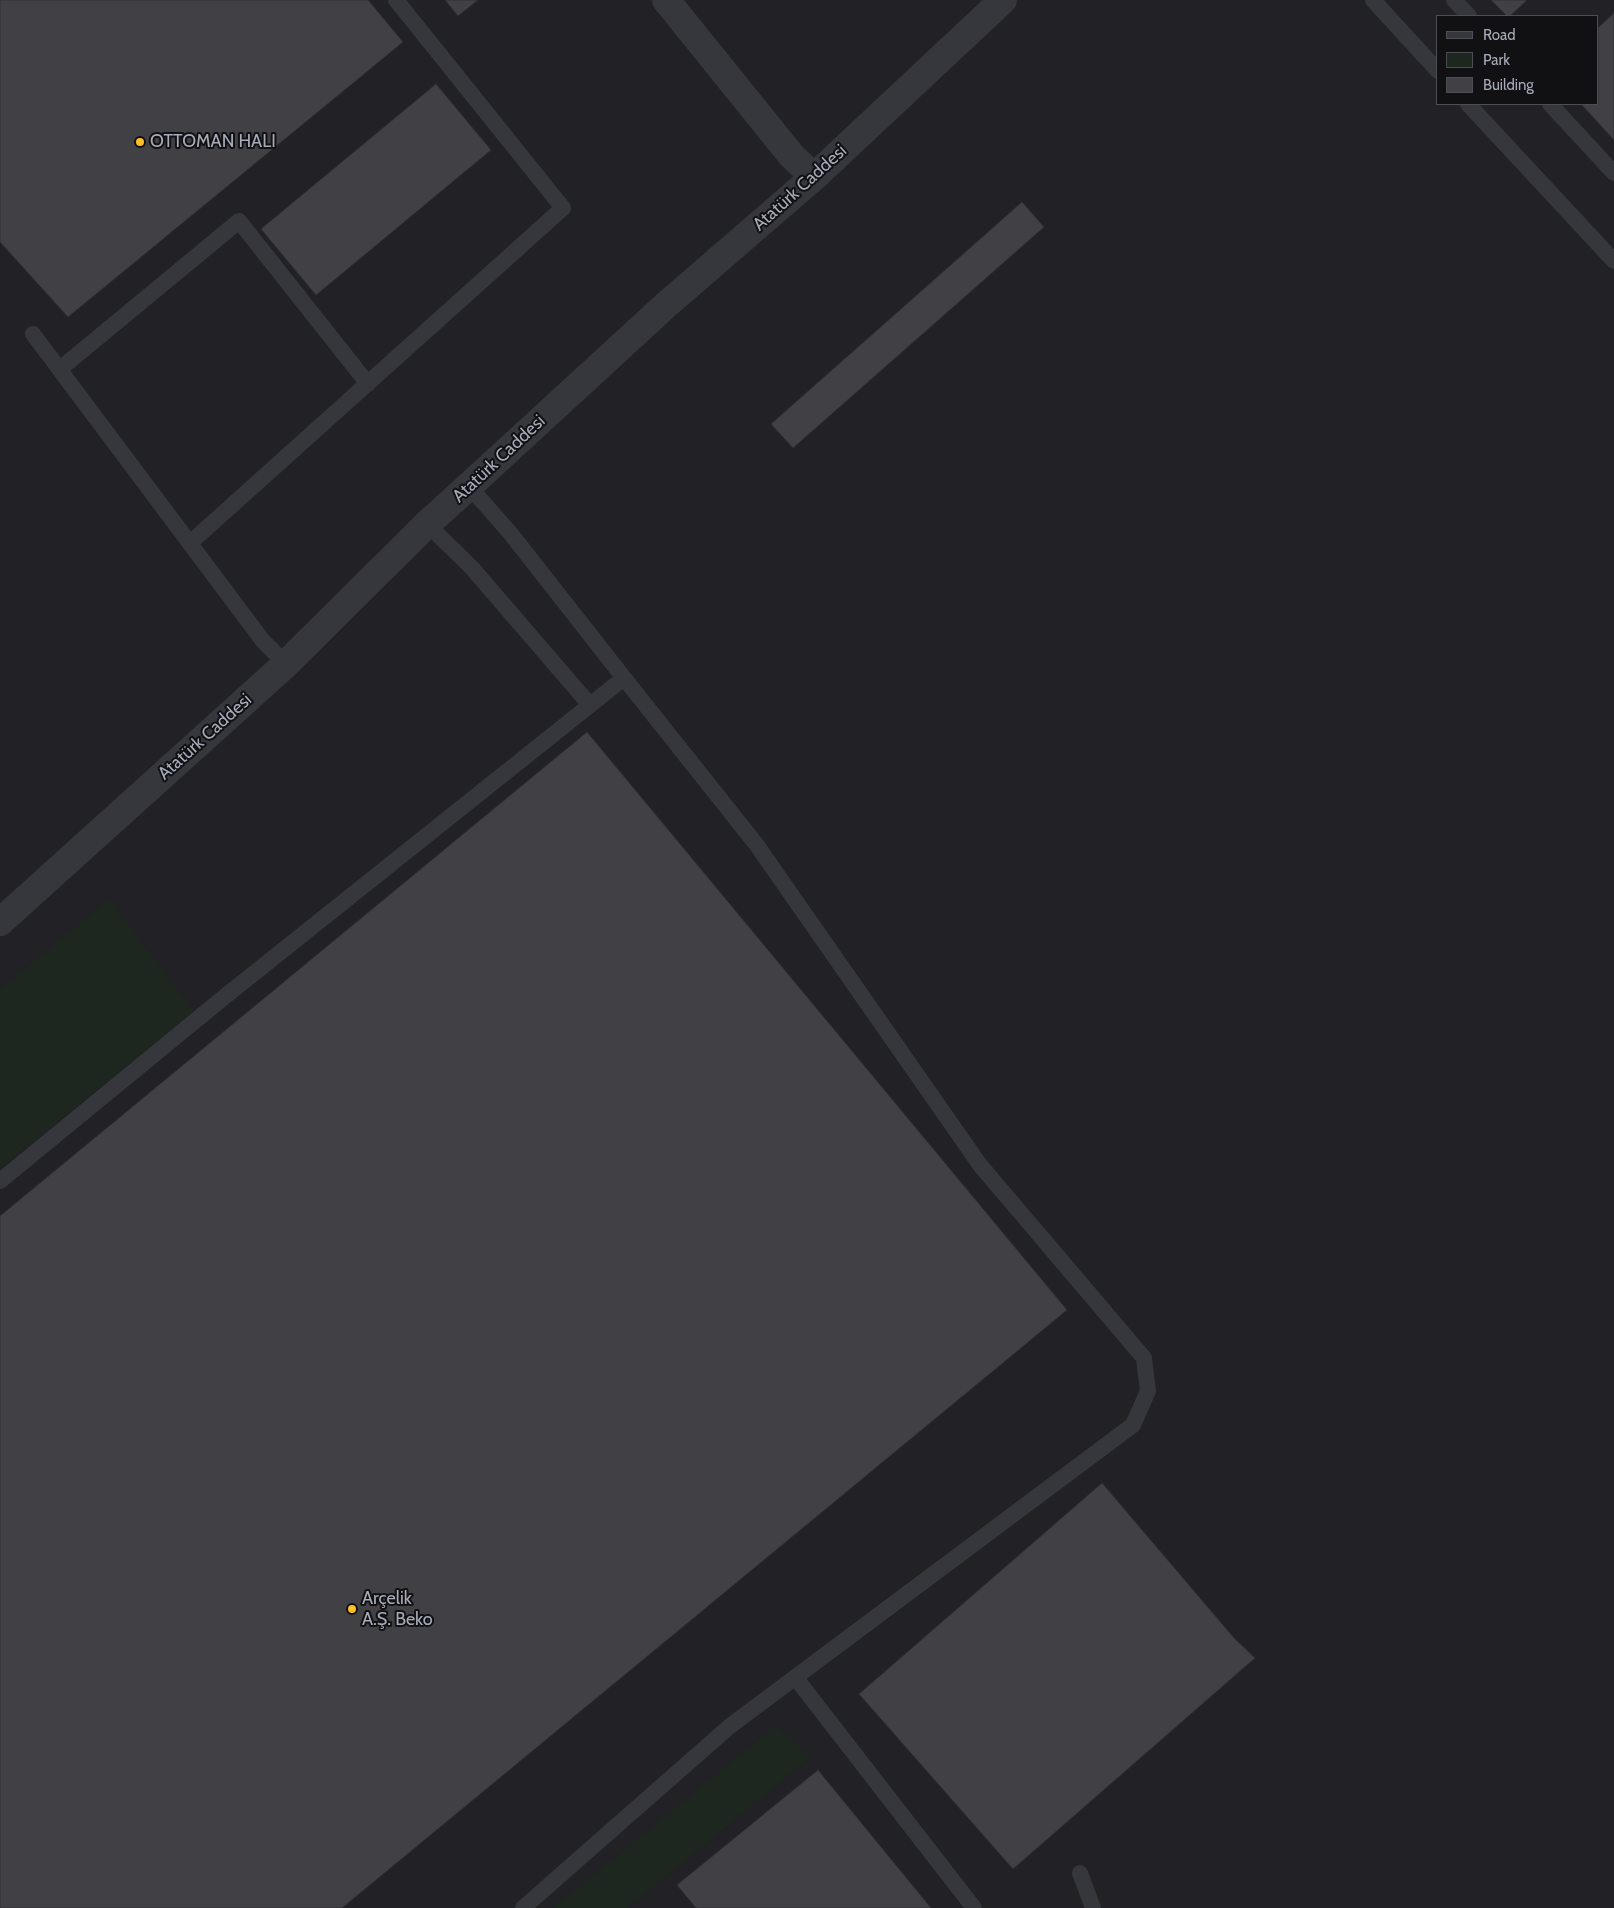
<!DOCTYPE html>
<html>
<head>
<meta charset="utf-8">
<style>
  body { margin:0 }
  #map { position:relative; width:1614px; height:1908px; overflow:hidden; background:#161518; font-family:Cabin,sans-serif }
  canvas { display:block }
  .legend { position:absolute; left:1436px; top:15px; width:162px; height:90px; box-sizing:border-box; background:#111013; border:1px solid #4d4e55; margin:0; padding:6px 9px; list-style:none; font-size:15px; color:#a6abb9 }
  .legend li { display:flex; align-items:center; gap:10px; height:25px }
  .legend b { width:25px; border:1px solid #4d4e55 }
</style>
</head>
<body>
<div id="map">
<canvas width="1614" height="1908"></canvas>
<ul class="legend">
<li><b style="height:6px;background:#36373d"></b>Road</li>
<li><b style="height:14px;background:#1d261f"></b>Park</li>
<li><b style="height:14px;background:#404045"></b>Building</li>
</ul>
</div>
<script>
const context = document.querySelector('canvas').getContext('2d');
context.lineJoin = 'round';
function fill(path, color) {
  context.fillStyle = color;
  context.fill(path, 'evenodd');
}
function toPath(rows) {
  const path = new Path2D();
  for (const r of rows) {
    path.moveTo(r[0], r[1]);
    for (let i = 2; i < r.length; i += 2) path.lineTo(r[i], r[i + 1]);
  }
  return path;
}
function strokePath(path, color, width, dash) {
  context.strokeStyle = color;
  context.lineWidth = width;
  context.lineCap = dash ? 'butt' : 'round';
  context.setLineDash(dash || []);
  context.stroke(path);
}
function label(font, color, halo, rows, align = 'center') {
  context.font = font + ' Cabin,sans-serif';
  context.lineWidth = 4;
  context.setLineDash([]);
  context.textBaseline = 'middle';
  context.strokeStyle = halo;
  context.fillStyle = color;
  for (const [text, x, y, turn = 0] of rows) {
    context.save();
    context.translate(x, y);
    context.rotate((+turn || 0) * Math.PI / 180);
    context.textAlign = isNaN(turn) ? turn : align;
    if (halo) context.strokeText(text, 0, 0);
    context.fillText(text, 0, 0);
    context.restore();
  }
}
fill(toPath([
  [0,0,1614,0,1614,1908,0,1908],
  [1438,16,1598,16,1598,104,1438,104]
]), '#222125');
fill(toPath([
  [109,899,195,1012,0,1168,0,989],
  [776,1725,811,1757,628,1908,553,1908]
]), '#1d261f');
const building = toPath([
  [0,0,368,0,403,42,68,317,0,242,0,0],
  [445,0,478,0,458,16,445,0],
  [1491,0,1527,0,1510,16,1507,16,1491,0],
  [1614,13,1614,140,1581,104,1598,104,1598,28,1614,13],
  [436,84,491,150,316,295,261,229,436,84],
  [1022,202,1044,227,793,448,771,424,1022,202],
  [587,732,1067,1310,342,1908,0,1908,0,1216,587,732],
  [1102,1483,1234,1638,1255,1658,1013,1869,859,1694,1102,1483],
  [818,1770,931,1908,696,1908,677,1885,818,1770]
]);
fill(building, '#404045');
strokePath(building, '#2f2f34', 1);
strokePath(toPath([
  [1373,0,1438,71],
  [1454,0,1469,16],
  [1468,104,1614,261],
  [1550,104,1614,173],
  [33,334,263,641,286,664],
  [60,369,239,221,368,384],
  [469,486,511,534,624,678],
  [427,524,472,568,590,705],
  [190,543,563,208,396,0],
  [0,1181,223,998,624,678,756,844,980,1165,1144,1358,1148,1391,1133,1425,730,1726,523,1908],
  [795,1677,974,1908],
  [1080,1873,1093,1908]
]), '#36373d', 16);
strokePath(toPath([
  [666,0,791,155,814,177]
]), '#36373d', 28);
strokePath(toPath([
  [0,922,286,664,427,524,469,486,666,305,814,177,1003,0]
]), '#36373d', 28);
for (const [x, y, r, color] of [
  [140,142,5,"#ffbf26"],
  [352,1609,5,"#ffbf26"]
]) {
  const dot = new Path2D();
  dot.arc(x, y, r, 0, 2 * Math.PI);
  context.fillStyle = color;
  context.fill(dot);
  strokePath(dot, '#111013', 2);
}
label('18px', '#a6abb9', '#111013', [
  ["OTTOMAN HALI",150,142],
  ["Arçelik",362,1599],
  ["A.Ş. Beko",362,1620]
], 'left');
label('18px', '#a6abb9', '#111013', [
  ["Atatürk Caddesi",800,188,-42],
  ["Atatürk Caddesi",499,459,-43],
  ["Atatürk Caddesi",205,737,-42]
]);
</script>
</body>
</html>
